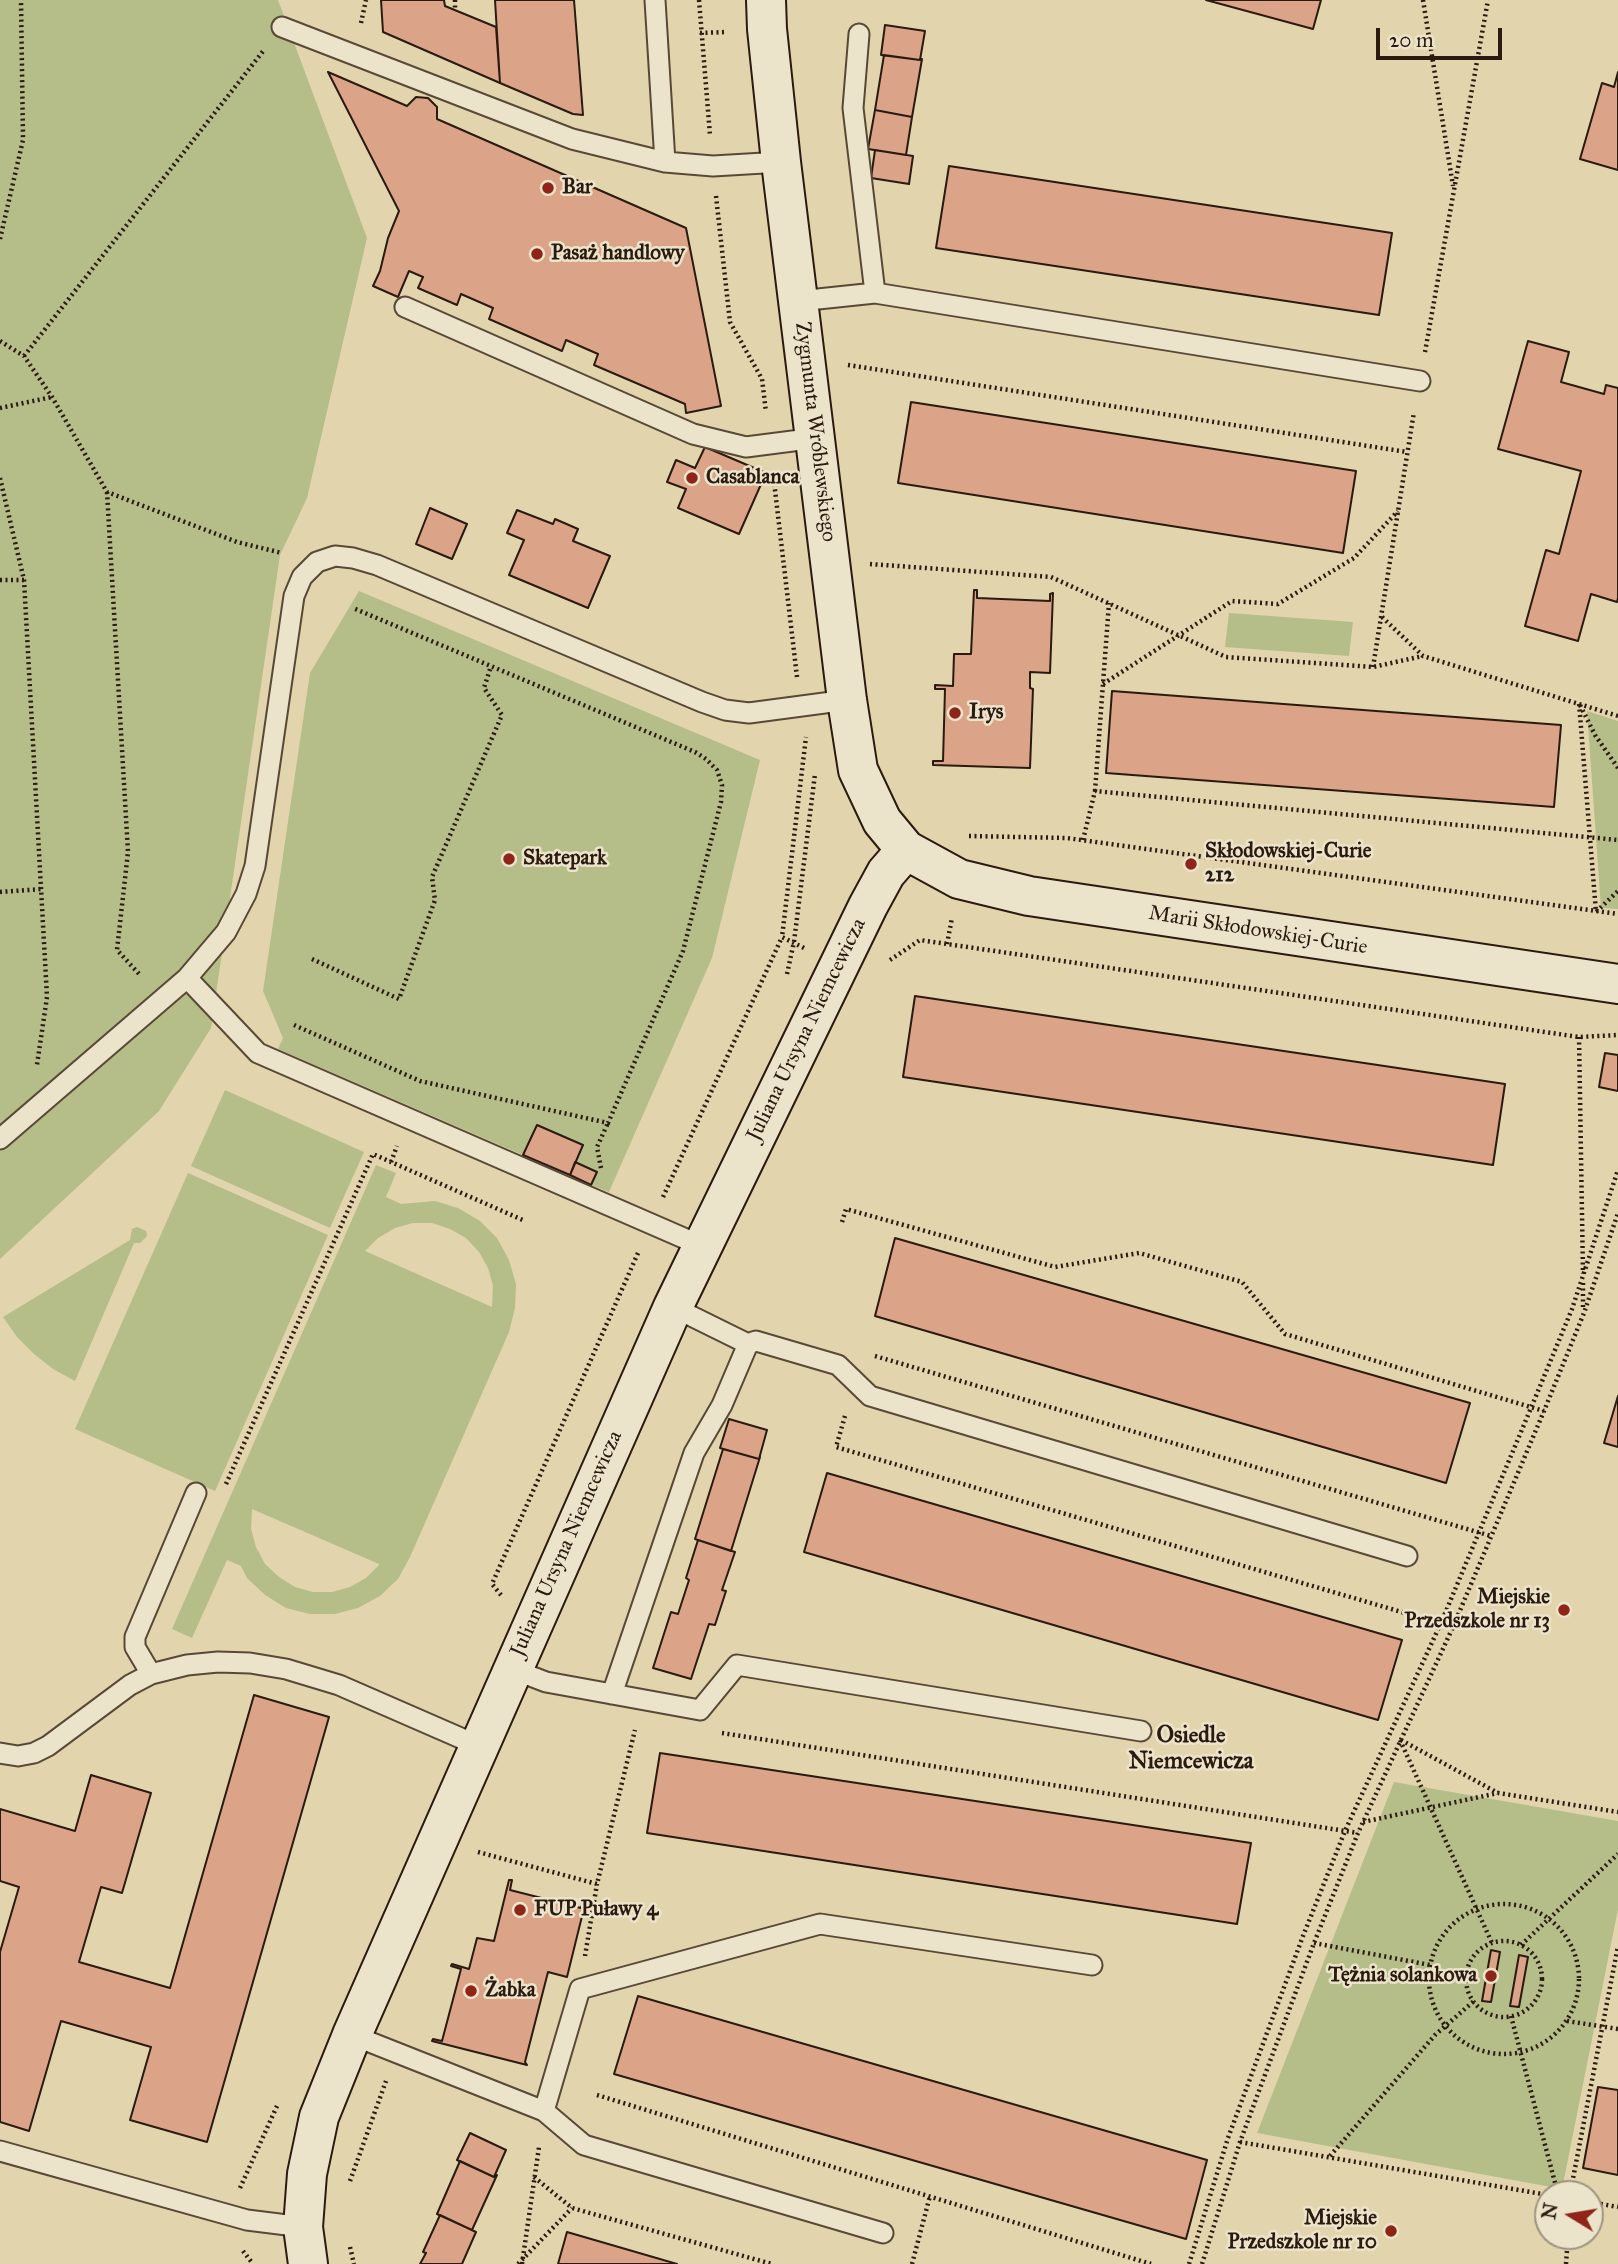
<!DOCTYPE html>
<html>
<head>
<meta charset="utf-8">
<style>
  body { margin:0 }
  #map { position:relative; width:1618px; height:2264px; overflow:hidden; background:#e2d5ad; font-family:"IM FELL Great Primer",serif }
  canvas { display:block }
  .north { position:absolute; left:1534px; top:2180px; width:70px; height:70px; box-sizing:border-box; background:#ece4ca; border:2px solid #9e9380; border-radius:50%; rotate:281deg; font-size:19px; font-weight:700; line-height:28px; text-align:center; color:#2a1a10 }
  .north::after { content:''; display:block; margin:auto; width:24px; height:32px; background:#8f2418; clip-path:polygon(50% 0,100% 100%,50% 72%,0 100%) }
  .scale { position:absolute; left:1376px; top:28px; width:126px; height:32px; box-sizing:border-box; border:4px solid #2a1a10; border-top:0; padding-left:9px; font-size:21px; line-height:24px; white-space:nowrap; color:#2a1a10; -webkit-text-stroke:5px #ece4ca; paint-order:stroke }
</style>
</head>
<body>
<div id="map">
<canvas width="1618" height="2264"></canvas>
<div class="north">N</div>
<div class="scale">20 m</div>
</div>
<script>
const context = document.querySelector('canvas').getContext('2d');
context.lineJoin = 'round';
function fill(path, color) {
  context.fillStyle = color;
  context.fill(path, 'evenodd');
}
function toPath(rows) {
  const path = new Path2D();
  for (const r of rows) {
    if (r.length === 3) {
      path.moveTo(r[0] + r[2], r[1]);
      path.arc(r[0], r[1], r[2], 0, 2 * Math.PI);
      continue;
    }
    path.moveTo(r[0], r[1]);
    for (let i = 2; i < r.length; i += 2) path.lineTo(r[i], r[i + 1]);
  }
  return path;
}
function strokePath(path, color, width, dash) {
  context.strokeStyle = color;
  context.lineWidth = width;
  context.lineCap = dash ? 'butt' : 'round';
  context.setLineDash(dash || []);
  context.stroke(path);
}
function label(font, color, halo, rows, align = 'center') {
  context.font = font + ' "IM FELL Great Primer",serif';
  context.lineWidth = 5;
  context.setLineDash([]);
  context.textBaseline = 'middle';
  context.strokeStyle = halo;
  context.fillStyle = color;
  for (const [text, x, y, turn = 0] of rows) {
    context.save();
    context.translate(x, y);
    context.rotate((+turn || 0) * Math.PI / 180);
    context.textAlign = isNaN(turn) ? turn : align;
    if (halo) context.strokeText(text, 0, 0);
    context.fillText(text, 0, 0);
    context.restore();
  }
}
fill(toPath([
  [0,0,278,0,367,238,307,498,280,555,211,1028,159,1111,0,1259],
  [359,591,760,760,712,958,609,1192,591,1185,597,1173,575,1162,582,1144,537,1125,523,1155,278,1049,283,1038,263,991,310,673],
  [1229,613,1353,622,1349,656,1225,647],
  [1587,711,1618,721,1618,909,1601,908],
  [225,1090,364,1152,330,1228,191,1166],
  [376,1165,396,1173,386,1197,401,1204,435,1201,458,1208,480,1221,497,1238,509,1260,516,1284,515,1308,509,1332,410,1557,398,1579,380,1596,358,1608,335,1614,310,1614,286,1608,265,1595,247,1578,241,1566,227,1560,192,1638,172,1629],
  [413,1223,432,1223,450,1229,466,1238,479,1252,488,1268,493,1286,492,1307,365,1251,378,1238,395,1228],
  [252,1509,379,1564,379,1565,366,1578,350,1587,332,1592,313,1592,295,1587,279,1577,265,1564,256,1547,251,1529],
  [188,1173,328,1235,215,1491,75,1429],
  [137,1227,146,1231,147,1236,140,1243,134,1243,75,1381,53,1369,34,1354,17,1337,3,1317,130,1240,132,1229],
  [1394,1782,1618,1821,1618,1909,1562,2189,1257,2133]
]), '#b5bd89');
const building = toPath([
  [381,0,444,0,445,6,496,27,500,83,383,32,381,0],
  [495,0,574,0,583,115,573,114,500,83,495,0],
  [1206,0,1321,0,1313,29,1206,0],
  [885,25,925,31,920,60,881,55,885,25],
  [884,55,920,60,922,59,912,117,875,110,884,55],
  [328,72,407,106,416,97,428,98,437,107,437,119,686,228,721,406,686,413,685,404,594,365,598,354,566,340,562,351,489,319,493,308,461,294,457,305,418,288,423,277,409,271,398,297,373,286,380,271,388,238,399,211,328,72],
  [1618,72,1618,170,1580,159,1602,83,1614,87,1618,72],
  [875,110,912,117,906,155,868,149,875,110],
  [875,150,913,156,909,184,871,178,875,150],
  [949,166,1392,233,1379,315,936,248,949,166],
  [1528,341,1569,352,1561,382,1604,394,1606,385,1618,388,1618,598,1617,602,1591,594,1578,641,1525,626,1546,550,1559,554,1581,471,1498,449,1528,341],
  [911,402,1356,471,1343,553,898,483,911,402],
  [705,447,766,473,739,534,678,508,686,489,667,482,676,460,695,468,705,447],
  [430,508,467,524,452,559,416,544,430,508],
  [517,510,553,524,555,519,578,529,573,541,610,556,588,608,509,575,524,540,507,533,517,510],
  [974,590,977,590,977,598,1050,601,1050,594,1053,593,1050,673,1030,672,1030,688,1033,689,1030,768,933,765,933,761,943,761,945,689,935,689,935,685,953,686,954,654,971,654,974,590],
  [1112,691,1561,725,1554,807,1106,773,1112,691],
  [915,996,1505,1084,1493,1165,903,1077,915,996],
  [1605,1053,1618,1055,1618,1091,1599,1087,1605,1053],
  [537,1125,583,1145,570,1175,523,1155,537,1125],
  [575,1162,597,1172,591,1185,570,1175,575,1162],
  [895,1238,1470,1403,1446,1483,875,1316,895,1238],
  [1618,1396,1618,1447,1604,1443,1618,1396],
  [729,1419,767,1430,759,1459,720,1448,729,1419],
  [723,1449,759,1459,760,1457,731,1551,695,1539,723,1449],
  [827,1473,1402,1640,1378,1720,804,1552,827,1473],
  [698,1540,735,1552,722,1590,726,1591,715,1625,709,1624,691,1679,653,1668,671,1612,678,1614,689,1580,686,1578,698,1540],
  [254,1695,329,1717,207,2142,130,2120,151,2047,61,2021,29,2131,0,2122,0,1952,19,1887,0,1881,0,1809,75,1831,91,1775,151,1793,122,1893,101,1887,79,1962,170,1988,254,1695],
  [660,1753,1251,1843,1237,1924,647,1833,660,1753],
  [509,1880,512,1880,510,1890,581,1908,584,1899,586,1900,567,1977,548,1972,525,2062,527,2065,432,2041,433,2039,442,2041,461,1969,451,1966,452,1964,469,1969,477,1938,494,1941,509,1880],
  [1491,1950,1500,1952,1491,2002,1482,2001,1491,1950],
  [1519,1955,1528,1957,1519,2007,1510,2006,1519,1955],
  [638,1996,1207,2160,1186,2239,614,2074,638,1996],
  [1598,2087,1618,2090,1618,2175,1583,2168,1598,2087],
  [470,2133,506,2150,494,2177,457,2160,470,2133],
  [460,2161,494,2177,497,2175,472,2230,437,2214,460,2161],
  [440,2215,476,2232,462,2264,420,2264,426,2253,423,2252,440,2215],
  [567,2232,677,2264,558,2264,567,2232]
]);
fill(building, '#dba387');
strokePath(building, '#2a1a10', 2);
const lane = toPath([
  [655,0,665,162],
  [282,27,572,139,665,162,713,166,781,162],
  [859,34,853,108,875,293],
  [799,301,875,293,1420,381],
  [405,307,693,434,746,447,816,438],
  [187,978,258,1053,702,1246],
  [0,1139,187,978,226,932,246,894,255,866,294,596,302,577,317,562,335,556,353,558,377,565,702,702,725,710,749,713,847,700],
  [673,1307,748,1344,756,1341,838,1365,870,1396,1407,1556],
  [512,1669,546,1682,700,1710,737,1665,1141,1731],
  [151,1674,135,1647,135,1637,196,1493],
  [612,1694,694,1453,722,1405,748,1344],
  [0,1753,18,1756,34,1753,48,1746,130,1685,151,1674,187,1665,218,1662,250,1663,286,1669,339,1685,479,1746],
  [352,2035,544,2111,584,2145,883,2233],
  [544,2111,580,1989,820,1924,1092,1965],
  [0,2151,247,2220,303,2227]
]);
const secondary = toPath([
  [766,0,767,29,781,162,847,700,858,770,882,821,906,850,959,879,1029,896,1618,984],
  [308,2264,303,2227,307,2174,319,2117,352,2035,673,1307,868,906,886,873,906,850]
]);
strokePath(lane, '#584937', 23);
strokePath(secondary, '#2a1a10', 42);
strokePath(toPath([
  [455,0,455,10],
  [699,0,710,135],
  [1423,0,1453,186],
  [361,23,366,0],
  [700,33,727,32],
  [716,196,730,322,762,379,766,412],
  [0,239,23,140,21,0],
  [0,341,24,356,52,397,107,492,237,542,282,553],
  [1425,352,1488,0],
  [24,356,264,50],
  [848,365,1407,452],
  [0,408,52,397],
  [773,473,797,677],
  [0,478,24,580,47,997,37,1065],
  [107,492,128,852,117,950,141,976],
  [870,564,1051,577,1226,657,1373,667,1423,656],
  [0,580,24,580],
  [1382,617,1423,656,1618,716],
  [1373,667,1414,412],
  [1103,684,1232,601,1278,604,1354,558,1398,511],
  [1618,768,1595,735,1579,703,1596,912,1618,891],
  [1095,791,1109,603],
  [969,836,1067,838,1618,914],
  [1083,840,1095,791,1618,840],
  [0,892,42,889],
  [947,944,952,918],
  [804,948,782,937,806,737],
  [312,959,399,999,435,900,432,877,502,715,484,688,491,666],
  [890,960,920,940,1579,1037,1618,1035],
  [787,974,794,942,815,774],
  [294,1025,420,1081,608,1123,683,951,721,802,722,785,717,770,706,759,695,752,353,608],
  [1579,1037,1583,1274],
  [391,1162,397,1146],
  [601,1168,597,1147,608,1123],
  [663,1197,782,937],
  [842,1222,846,1209,1055,1267,1139,1253,1242,1282,1285,1334,1544,1411],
  [1583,1283,1583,1309],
  [875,1356,1491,1536],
  [845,1416,836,1447,1453,1627],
  [226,1484,373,1154,525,1221],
  [501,1595,492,1584,638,1253],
  [722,1733,1358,1833],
  [1400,1740,1492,1943],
  [1401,1740,1498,1793],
  [1363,1822,1498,1793,1618,1812],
  [478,1852,597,1884,635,1730],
  [1504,1979,75],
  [1504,1979,38],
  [1314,1943,1430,1965],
  [1521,1945,1618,1854],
  [585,1956,597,1884],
  [1511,2016,1558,2194],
  [1567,2021,1618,2029],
  [597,2095,1151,2264],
  [1240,2142,1548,2195],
  [1330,2156,1435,2035,1474,2001],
  [534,2177,572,2208,772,2264],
  [350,2181,386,2081],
  [240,2188,277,2106],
  [1570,2194,1618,1946],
  [1590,2202,1618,2207],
  [350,2247,354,2264],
  [243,2251,253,2264],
  [518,2264,572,2208],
  [522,2264,539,2147],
  [912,2264,930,2196],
  [1189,2264,1228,2138,1303,1936,1345,1831,1441,1623,1531,1408,1572,1309,1618,1170],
  [1202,2264,1240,2142,1314,1943,1358,1833,1453,1627,1544,1411,1584,1313,1618,1213],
  [1566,2264,1568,2236]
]), '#2a1a10', 4.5, [2, 3.5]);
strokePath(lane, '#ece4ca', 19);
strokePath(secondary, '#ece4ca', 38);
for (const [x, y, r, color] of [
  [548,188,7,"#8f2418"],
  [537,254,7,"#8f2418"],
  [692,478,7,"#8f2418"],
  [955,713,7,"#8f2418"],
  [509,859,7,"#8f2418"],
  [1191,864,7,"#8f2418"],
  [1564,1610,7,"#8f2418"],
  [520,1910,7,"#8f2418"],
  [1491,1976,7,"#8f2418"],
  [471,1991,7,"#8f2418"],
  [1391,2231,7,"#8f2418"]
]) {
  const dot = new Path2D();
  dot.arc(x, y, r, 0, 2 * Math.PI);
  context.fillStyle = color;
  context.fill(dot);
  strokePath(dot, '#ece4ca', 2.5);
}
label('bold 21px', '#2a1a10', '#ece4ca', [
  ["Bar",562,188],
  ["Pasaż handlowy",551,254],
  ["Casablanca",706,478],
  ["Irys",969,713],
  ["Skłodowskiej-Curie",1205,852],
  ["212",1205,876],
  ["Skatepark",523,859],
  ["Miejskie",1550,1598,"right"],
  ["Przedszkole nr 13",1550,1622,"right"],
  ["FUP Puławy 4",534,1910],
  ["Tężnia solankowa",1477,1976,"right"],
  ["Żabka",485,1991],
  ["Miejskie",1377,2219,"right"],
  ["Przedszkole nr 10",1377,2243,"right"]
], 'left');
label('21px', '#2a1a10', '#ece4ca', [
  ["Zygmunta Wróblewskiego",815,432,83],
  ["Marii Skłodowskiej-Curie",1258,931,9],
  ["Juliana Ursyna Niemcewicza",807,1030,-64],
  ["Juliana Ursyna Niemcewicza",567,1544,-66]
]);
label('bold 23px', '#2a1a10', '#ece4ca', [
  ["Osiedle",1191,1736],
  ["Niemcewicza",1191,1762]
]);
</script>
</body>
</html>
